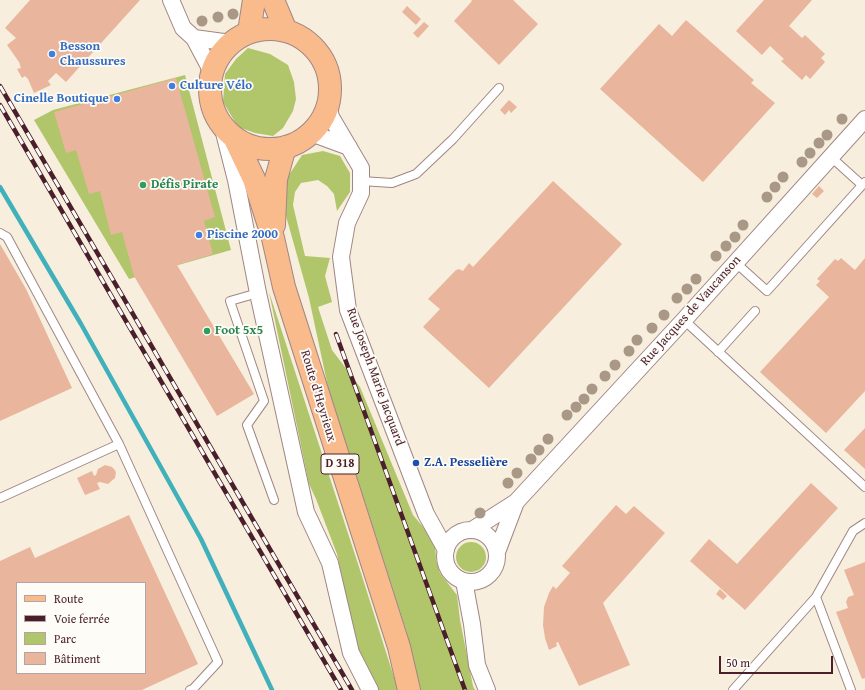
<!DOCTYPE html>
<html>
<head>
<meta charset="utf-8">
<style>
  body { margin:0 }
  #map { position:relative; width:865px; height:690px; overflow:hidden; background:#f7eedd; font-family:"Gentium Book Plus",serif }
  canvas { display:block }
  .legend { position:absolute; left:16px; top:582px; width:130px; height:92px; box-sizing:border-box; background:#fdfcf7; border:1px solid #b5a4a5; margin:0; padding:5px 7px; list-style:none; font-size:12px; color:#4a1f2b }
  .legend li { display:flex; align-items:center; gap:8px; height:20px }
  .legend b { width:20px; border:1px solid #b5a4a5 }
  .scale { position:absolute; left:719px; top:656px; width:114px; height:18px; box-sizing:border-box; border:2px solid #4a1f2b; border-top:0; padding-left:5px; font-size:12px; line-height:14px; white-space:nowrap; color:#4a1f2b; -webkit-text-stroke:3px #fdfcf7; paint-order:stroke }
</style>
</head>
<body>
<div id="map">
<canvas width="865" height="690"></canvas>
<ul class="legend">
<li><b style="height:5px;background:#fabb8c"></b>Route</li>
<li><b style="height:5px;background:#4a1f2b"></b>Voie ferrée</li>
<li><b style="height:11px;background:#b1c66a"></b>Parc</li>
<li><b style="height:11px;background:#e9b59c"></b>Bâtiment</li>
</ul>
<div class="scale">50 m</div>
</div>
<script>
const context = document.querySelector('canvas').getContext('2d');
context.lineJoin = 'round';
function fill(path, color) {
  context.fillStyle = color;
  context.fill(path, 'evenodd');
}
function toPath(rows) {
  const path = new Path2D();
  for (const r of rows) {
    if (r.length === 3) {
      path.moveTo(r[0] + r[2], r[1]);
      path.arc(r[0], r[1], r[2], 0, 2 * Math.PI);
      continue;
    }
    path.moveTo(r[0], r[1]);
    for (let i = 2; i < r.length; i += 2) path.lineTo(r[i], r[i + 1]);
  }
  return path;
}
function strokePath(path, color, width, dash) {
  context.strokeStyle = color;
  context.lineWidth = width;
  context.lineCap = dash ? 'butt' : 'round';
  context.setLineDash(dash || []);
  context.stroke(path);
}
function label(font, color, halo, rows, align = 'center') {
  context.font = font + ' "Gentium Book Plus",serif';
  context.lineWidth = 3.5;
  context.setLineDash([]);
  context.textBaseline = 'middle';
  context.strokeStyle = halo;
  context.fillStyle = color;
  for (const [text, x, y, turn = 0] of rows) {
    context.save();
    context.translate(x, y);
    context.rotate((+turn || 0) * Math.PI / 180);
    context.textAlign = isNaN(turn) ? turn : align;
    if (halo) context.strokeText(text, 0, 0);
    context.fillText(text, 0, 0);
    context.restore();
  }
}
fill(toPath([
  [248,48,270,54,288,65,294,82,296,99,293,111,283,128,273,136,255,133,238,127,223,102,225,74,236,59],
  [185,75,231,250,129,279,34,120,53,110],
  [323,151,340,156,350,173,350,192,337,211,334,194,327,186,318,180,301,183,295,192,293,205,305,256,330,258,325,276,332,302,318,307,332,350,360,387,413,515,435,541,436,560,440,573,457,595,460,620,473,686,475,690,421,690,407,633,328,387,309,298,286,216,287,178,302,155],
  [269,292,361,573,398,690,376,690,361,665,337,554,316,499,309,484],
  [471,557,15]
]), '#b1c66a');
strokePath(toPath([
  [0,187,81,324,201,539,272,690]
]), '#40b0ba', 4.5);
fill(toPath([
  [30,0,140,0,66,82,56,73,48,81,51,85,34,93,28,79,25,76,22,78,17,69,21,68,19,62,7,45,16,38,5,28],
  [471,0,513,0,538,24,499,65,454,21,472,1],
  [764,0,812,0,789,26,802,38,805,35,825,54,821,58,825,62,810,79,806,75,802,80,781,61,784,59,770,46,762,55,736,31],
  [407,6,421,19,416,25,402,12],
  [686,20,754,80,751,83,775,103,703,182,600,89,659,24,672,36],
  [424,22,429,26,418,38,413,33],
  [176,78,215,217,204,221,213,254,177,265,254,394,217,416,134,276,122,232,111,235,100,191,89,194,76,150,66,153,54,112],
  [509,100,517,107,511,113,509,110,505,115,500,110],
  [553,181,622,244,489,388,423,327,440,309,428,299,456,270,459,269,463,271,469,263,473,267],
  [819,186,824,191,817,198,812,194],
  [0,244,26,289,72,388,0,421],
  [841,258,855,270,865,258,865,391,826,433,760,372,829,297,816,285,820,281,817,279,835,259,838,261],
  [865,428,865,469,844,450],
  [105,465,112,467,114,469,116,472,115,478,108,484,100,482,97,483,100,489,85,495,77,478,92,471,94,476,96,475,98,469],
  [811,483,838,508,745,610,690,561,709,539,737,564],
  [616,505,626,514,634,506,665,533,603,603,630,665,579,686,558,642,556,643,557,646,549,650,545,638,543,625,544,607,549,593,553,586,556,589,570,573,562,566],
  [129,515,198,664,142,690,0,690,0,561,30,547,35,558],
  [17,583,145,583,145,673,17,673],
  [865,562,865,678,862,679,836,612,848,608,846,602,848,597,854,595,844,570],
  [720,589,727,596,723,600,716,594]
]), '#e9b59c');
const lane = toPath([
  [831,157,862,185],
  [361,181,392,183,416,174,453,139,499,88],
  [0,233,7,237,119,444,218,662,193,689,190,690],
  [736,263,767,291,865,182],
  [258,293,230,301,264,401,247,425,274,500],
  [684,320,865,487],
  [718,352,755,311],
  [0,498,119,444],
  [733,690,816,597],
  [851,690,816,597,853,531,865,523]
]);
const street = toPath([
  [171,0,183,28,194,38,212,72],
  [194,38,231,43],
  [328,104,331,117,361,168,361,193,347,223,341,257,348,310,426,514,446,550],
  [222,125,236,180,258,293,306,512,330,563,351,653,370,690],
  [311,133,349,147],
  [472,530,516,502,684,320,865,119],
  [471,556,26],
  [497,552,516,502],
  [464,581,472,624,477,665,487,690]
]);
const primary = toPath([
  [273,0,286,31],
  [270,89,60],
  [249,32,254,0],
  [234,137,254,179,273,238,284,287,399,647,409,690],
  [274,225,276,179,285,147]
]);
strokePath(lane, '#a08684', 10);
strokePath(street, '#a08684', 18);
strokePath(primary, '#a08684', 24);
strokePath(lane, '#fff', 8);
strokePath(street, '#fff', 16);
strokePath(primary, '#fabb8c', 22);
const rail = toPath([
  [0,86,352,690],
  [0,105,341,690],
  [336,334,465,690]
]);
strokePath(rail, '#4a1f2b', 4.5);
strokePath(rail, '#fdfcf7', 3, [9]);
context.fillStyle = '#a99886';
for (const [x, y] of [
  [233,14],
  [218,17],
  [202,21],
  [842,119],
  [827,135],
  [819,143],
  [810,153],
  [802,162],
  [783,177],
  [775,187],
  [767,197],
  [743,225],
  [735,237],
  [726,246],
  [716,256],
  [696,279],
  [687,289],
  [677,298],
  [664,315],
  [652,328],
  [637,340],
  [629,351],
  [615,365],
  [605,376],
  [592,389],
  [584,399],
  [576,407],
  [567,415],
  [548,439],
  [539,450],
  [531,459],
  [517,473],
  [508,483],
  [480,513]
]) {
  context.beginPath();
  context.arc(x, y, 5.5, 0, 2 * Math.PI);
  context.fill();
}
for (const [x, y, r, color] of [
  [52,54,4,"#3f7fe0"],
  [172,86,4,"#3f7fe0"],
  [117,99,4,"#3f7fe0"],
  [143,185,4,"#2e9e5b"],
  [199,235,4,"#3f7fe0"],
  [207,331,4,"#2e9e5b"],
  [416,463,4,"#1a4fb4"]
]) {
  const dot = new Path2D();
  dot.arc(x, y, r, 0, 2 * Math.PI);
  context.fillStyle = color;
  context.fill(dot);
  strokePath(dot, '#fdfcf7', 1.5);
}
for (const [x, y, w] of [
  [340,464,38]
]) {
  const box = new Path2D();
  box.roundRect(x - w / 2, y - 10, w, 20, 3);
  context.fillStyle = '#fdfcf7';
  context.fill(box);
  strokePath(box, '#4a1f2b', 1);
}
label('bold 12px', '#4a1f2b', null, [
  ["D 318",340,464]
]);
label('bold 13px', '#366cbe', '#fdfcf7', [
  ["Besson",60,47],
  ["Chaussures",60,62],
  ["Culture Vélo",180,86],
  ["Cinelle Boutique",109,99,"right"],
  ["Piscine 2000",207,235]
], 'left');
label('bold 13px', '#27864d', '#fdfcf7', [
  ["Défis Pirate",151,185],
  ["Foot 5x5",215,331]
], 'left');
label('13px', '#4a1f2b', '#fdfcf7', [
  ["Rue Jacques de Vaucanson",691,311,-48],
  ["Rue Joseph Marie Jacquard",375,377,70],
  ["Route d'Heyrieux",318,396,73]
]);
label('bold 13px', '#164399', '#fdfcf7', [
  ["Z.A. Pesselière",424,463]
], 'left');
</script>
</body>
</html>
